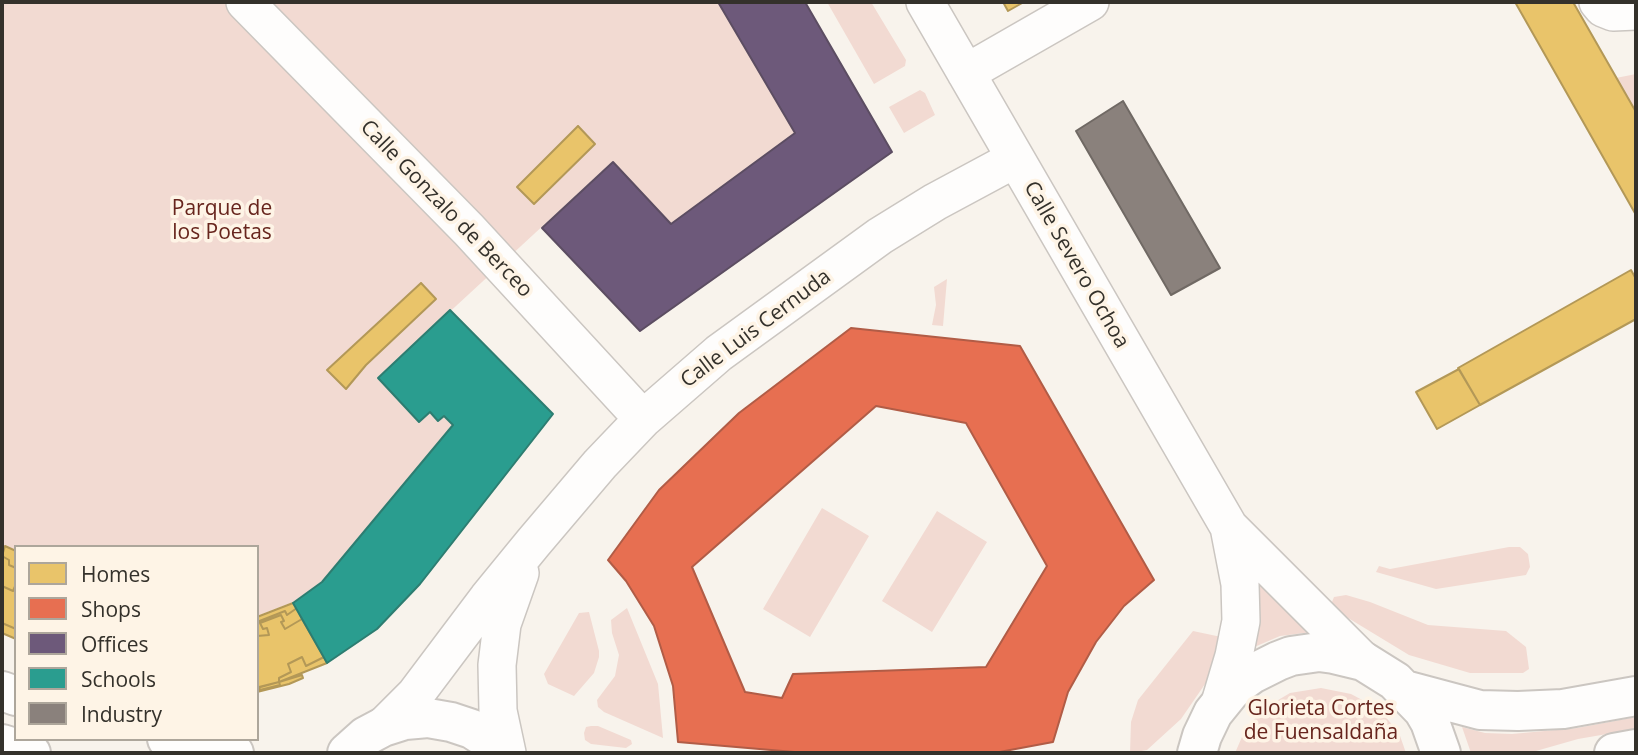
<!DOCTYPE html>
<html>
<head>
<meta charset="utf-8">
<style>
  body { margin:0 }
  #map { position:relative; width:1638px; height:755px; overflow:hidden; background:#f8f3ec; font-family:"Open Sans",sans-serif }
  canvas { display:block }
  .frame { position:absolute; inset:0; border:4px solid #34312b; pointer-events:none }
  .legend { position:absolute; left:14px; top:545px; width:245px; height:196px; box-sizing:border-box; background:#fef4e6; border:2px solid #ada69b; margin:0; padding:9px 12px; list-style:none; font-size:21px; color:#34312b }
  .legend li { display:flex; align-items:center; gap:14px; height:35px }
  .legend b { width:35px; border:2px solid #ada69b }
</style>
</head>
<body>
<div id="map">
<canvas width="1638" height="755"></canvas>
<div class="frame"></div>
<ul class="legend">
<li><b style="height:19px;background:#e9c46a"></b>Homes</li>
<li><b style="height:19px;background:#e76f51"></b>Shops</li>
<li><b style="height:19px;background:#6d597a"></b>Offices</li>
<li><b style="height:19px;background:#2a9d8f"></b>Schools</li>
<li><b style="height:19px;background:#8a817c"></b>Industry</li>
</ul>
</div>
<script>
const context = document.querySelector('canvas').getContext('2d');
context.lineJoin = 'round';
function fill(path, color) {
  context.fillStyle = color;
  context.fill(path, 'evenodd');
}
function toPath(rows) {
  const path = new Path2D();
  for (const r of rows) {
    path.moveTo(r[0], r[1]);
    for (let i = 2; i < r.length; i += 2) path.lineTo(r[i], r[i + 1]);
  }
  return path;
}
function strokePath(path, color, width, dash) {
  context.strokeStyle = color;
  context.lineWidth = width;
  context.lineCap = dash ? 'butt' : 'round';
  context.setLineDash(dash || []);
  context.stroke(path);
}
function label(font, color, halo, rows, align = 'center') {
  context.font = font + ' "Open Sans",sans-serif';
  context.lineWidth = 7;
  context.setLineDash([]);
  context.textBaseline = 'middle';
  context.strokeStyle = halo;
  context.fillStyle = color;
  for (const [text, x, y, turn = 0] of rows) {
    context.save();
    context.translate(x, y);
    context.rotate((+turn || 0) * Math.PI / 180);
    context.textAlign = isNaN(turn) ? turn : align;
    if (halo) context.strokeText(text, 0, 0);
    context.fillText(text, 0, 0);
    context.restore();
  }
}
fill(toPath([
  [2,2,718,2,795,133,671,224,612,162,378,378,419,421,430,412,438,421,444,416,453,425,322,582,293,602,257,616,257,547,16,547,16,551,2,545],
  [827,2,871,2,906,60,905,66,874,84],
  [1636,74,1636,114,1616,78],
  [920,90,925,93,935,115,904,133,889,107],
  [947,279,943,326,932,325,936,305,934,287],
  [822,508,869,536,810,637,763,609],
  [937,511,987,542,932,632,882,601],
  [1509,547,1520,547,1528,554,1530,567,1526,575,1436,589,1376,572,1379,566,1390,569],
  [1249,560,1312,632,1280,636,1252,648],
  [1346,595,1370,602,1428,625,1506,631,1526,647,1529,669,1523,673,1470,673,1409,655,1330,607,1334,597],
  [627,608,658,684,663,738,604,712,598,707,597,700,615,676,619,655,612,633,611,620],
  [589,612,599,651,599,657,594,673,574,696,548,684,544,674,579,613],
  [1193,631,1226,638,1214,671,1181,719,1147,750,1130,753,1131,722,1138,700],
  [1321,688,1351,694,1379,709,1399,733,1406,753,1235,753,1245,730,1263,709,1290,693],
  [1636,717,1636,729,1578,739,1529,753,1471,753,1462,727,1485,733,1512,734,1577,728],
  [591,726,598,726,631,740,632,744,626,748,591,744,585,740,584,733,586,727]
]), '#f2dad2');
const homes = toPath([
  [1003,2,1024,2,1008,11,1003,2],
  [1515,2,1573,2,1636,112,1636,215,1515,2],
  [578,126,595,144,534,204,517,187,578,126],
  [1631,270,1636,279,1636,319,1480,405,1458,368,1631,270],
  [421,283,436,299,366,365,346,389,327,370,421,283],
  [1459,369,1480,405,1437,429,1416,392,1459,369],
  [5,546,16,551,16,568,9,565,9,560,2,556,5,546],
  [2,556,9,560,9,565,16,568,16,584,13,591,2,586,2,556],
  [16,584,16,629,2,623,2,586,13,591,16,584],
  [293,603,297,608,287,615,285,611,257,622,257,617,293,603],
  [297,608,302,619,285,629,281,622,284,621,281,615,260,623,263,629,267,628,269,635,257,636,257,622,285,611,287,615,297,608],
  [281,615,284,621,281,622,285,629,302,619,324,657,306,666,302,657,288,664,291,672,279,678,279,682,257,688,257,636,269,635,267,628,263,629,260,623,281,615],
  [2,623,16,629,16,639,2,633,2,623],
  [302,657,306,666,324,657,327,663,279,682,279,678,291,672,288,664,302,657],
  [302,675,303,678,289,684,257,692,257,688,260,690,280,685,279,682,302,675],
  [279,682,280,685,260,690,259,687,279,682]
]);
fill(homes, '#e9c46a');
strokePath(homes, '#b39857', 2);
const shops = toPath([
  [851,328,1020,346,1154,580,1124,606,1096,642,1068,692,1053,742,994,753,806,753,678,742,673,686,654,626,626,581,608,560,659,490,739,413,851,328],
  [876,406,966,423,1047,566,986,667,793,674,782,698,745,692,692,567,876,406]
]);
fill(shops, '#e76f51');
strokePath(shops, '#b15c46', 2);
const offices = toPath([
  [718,2,805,2,892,152,640,331,542,228,613,162,671,224,795,133,718,2]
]);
fill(offices, '#6d597a');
strokePath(offices, '#5c4d62', 2);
const schools = toPath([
  [450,310,553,414,420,584,377,629,327,663,293,603,322,582,453,425,444,416,438,421,430,412,419,422,378,378,450,310]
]);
fill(schools, '#2a9d8f');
strokePath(schools, '#2d7d71', 2);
const industry = toPath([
  [1123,101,1220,268,1171,295,1076,131,1123,101]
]);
fill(industry, '#8a817c');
strokePath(industry, '#706964', 2);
const street = toPath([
  [245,2,469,230,643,419],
  [925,2,1229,527,1240,584,1241,621,1234,656,1220,703],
  [1598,2,1603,8,1613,12,1636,11],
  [966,73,1090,2],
  [1229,527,1363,661],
  [383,727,415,695,488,598,533,543,600,464,643,419,719,353,880,236,935,202,1015,159],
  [507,753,498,711,497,665,502,624,520,573]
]);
const secondary = toPath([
  [1405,690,1480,710,1518,711,1563,709,1636,696],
  [2,691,16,696],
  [167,739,234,753],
  [2,744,31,753],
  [347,753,366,736,383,727,405,720,428,718,451,722,472,729,492,742,503,753],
  [1197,753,1202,736,1213,713,1230,692,1241,682,1252,674,1278,661,1291,656,1319,652,1334,654,1363,661,1395,681,1423,710,1430,722,1441,753],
  [1614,753,1636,749]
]);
strokePath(street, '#cbc6c1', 40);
strokePath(secondary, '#cbc6c1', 42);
strokePath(street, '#fefdfc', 37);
strokePath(secondary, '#fefdfc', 38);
label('21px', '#67251d', '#fef4e6', [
  ["Parque de",222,209],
  ["los Poetas",222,233],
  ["Glorieta Cortes",1321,709],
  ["de Fuensaldaña",1321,733]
]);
label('21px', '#34312b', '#fef4e6', [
  ["Calle Gonzalo de Berceo",446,209,46],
  ["Calle Severo Ochoa",1076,265,60],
  ["Calle Luis Cernuda",756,329,-37]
]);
</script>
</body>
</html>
